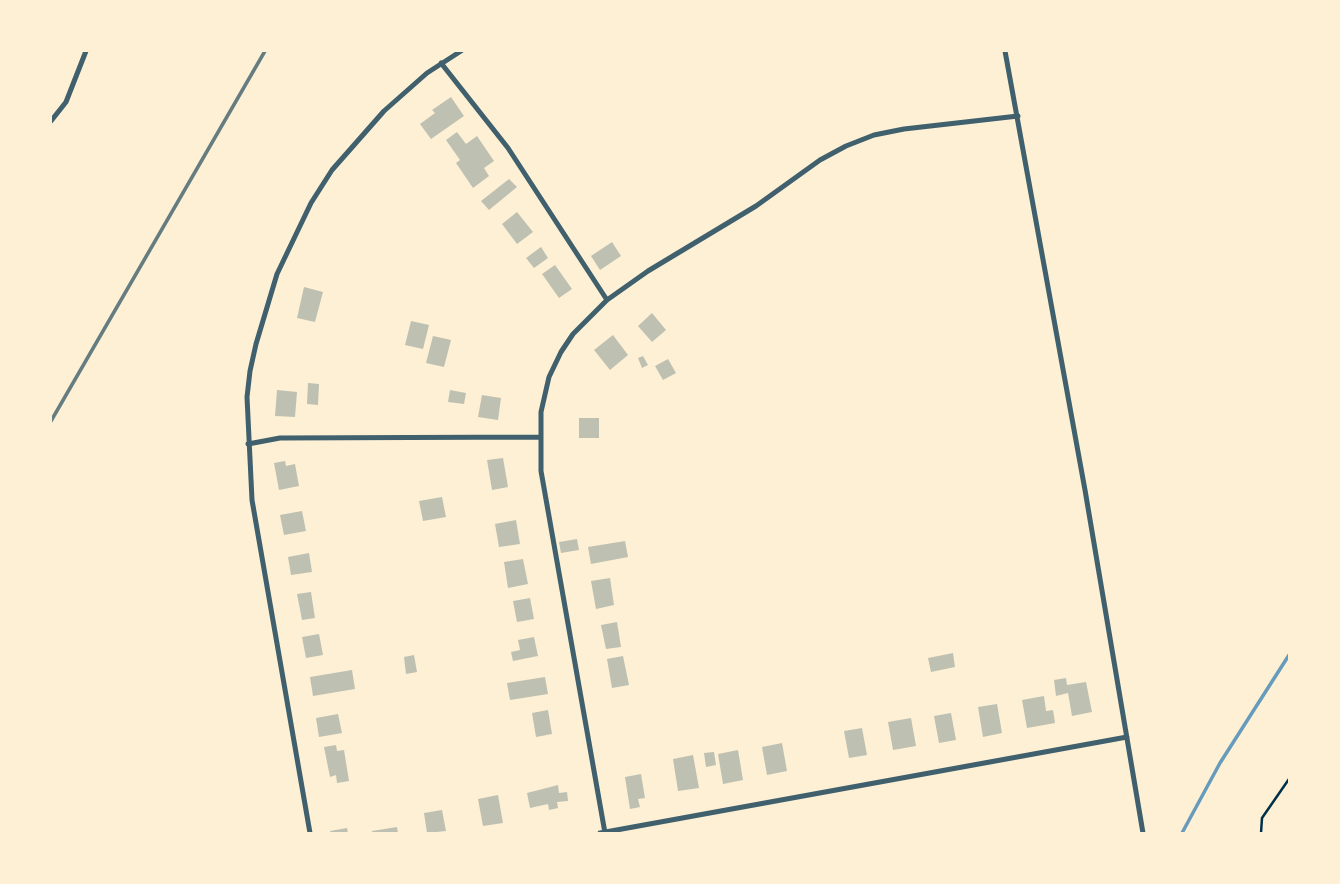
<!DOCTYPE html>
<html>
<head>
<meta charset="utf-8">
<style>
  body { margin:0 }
  #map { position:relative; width:1340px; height:884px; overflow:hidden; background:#fdf0d5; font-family:"Sofia Sans Condensed",sans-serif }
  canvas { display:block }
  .frame { position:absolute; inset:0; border:52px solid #fdf0d5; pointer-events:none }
</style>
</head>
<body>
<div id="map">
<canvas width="1340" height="884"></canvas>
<div class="frame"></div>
</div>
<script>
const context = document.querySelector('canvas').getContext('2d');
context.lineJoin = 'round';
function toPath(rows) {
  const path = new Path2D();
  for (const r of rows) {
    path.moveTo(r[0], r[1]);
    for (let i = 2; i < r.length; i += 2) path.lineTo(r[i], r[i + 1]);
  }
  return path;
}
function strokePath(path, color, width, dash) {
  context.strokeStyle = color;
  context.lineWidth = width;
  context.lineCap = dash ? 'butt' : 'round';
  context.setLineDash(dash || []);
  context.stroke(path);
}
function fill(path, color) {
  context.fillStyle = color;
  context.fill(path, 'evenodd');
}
strokePath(toPath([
  [1182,833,1220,763,1289,655]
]), '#669bbc', 3.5);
fill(toPath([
  [451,97,464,116,431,139,420,124,435,113,432,110],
  [457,132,466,144,477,136,494,161,484,168,489,176,473,188,456,163,460,160,446,140],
  [509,179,517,187,489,210,481,201],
  [517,212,533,232,517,244,502,224],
  [612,242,621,256,600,270,591,256],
  [541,247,548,258,534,268,526,258],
  [555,265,572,289,559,298,542,274],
  [304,287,323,292,315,322,297,318],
  [652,313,666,330,652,342,638,326],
  [411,321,429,325,423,349,405,345],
  [613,335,628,355,610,370,594,350],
  [433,336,451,340,444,367,426,363],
  [643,356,648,365,642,368,638,358],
  [668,359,676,373,663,380,655,366],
  [308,383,319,384,318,405,307,404],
  [277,390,297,392,295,417,275,416],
  [450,390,466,393,464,404,448,402],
  [482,395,501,398,498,420,478,417],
  [579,418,599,418,599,438,579,438],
  [503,458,508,487,492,490,487,460],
  [285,461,286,466,295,464,299,486,279,490,274,463],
  [442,497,446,517,423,521,419,501],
  [302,511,306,531,284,535,280,515],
  [516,520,520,544,499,547,495,524],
  [577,539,579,550,561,553,559,542],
  [625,541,628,557,591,564,588,547],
  [309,553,312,572,291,575,288,557],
  [523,559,528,584,508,588,504,562],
  [610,578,614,605,596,609,591,581],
  [311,592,315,618,302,620,297,594],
  [530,598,534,619,517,622,513,601],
  [617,622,621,647,606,649,601,625],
  [319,634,323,655,306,658,302,637],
  [534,637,538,656,513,661,511,652,520,650,518,640],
  [953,653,955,667,931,672,928,658],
  [414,655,417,672,406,674,404,657],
  [623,656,629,685,612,688,607,659],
  [352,670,355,689,313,696,310,677],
  [545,677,548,694,510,700,507,683],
  [1066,678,1067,685,1086,682,1092,712,1072,716,1068,693,1056,696,1054,680],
  [1044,696,1046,711,1053,710,1055,723,1027,728,1022,700],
  [997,704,1002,733,983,737,978,707],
  [548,710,552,734,536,737,532,713],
  [951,713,956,740,939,743,934,716],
  [338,714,342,733,319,737,316,718],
  [911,718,916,746,893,750,888,722],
  [862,728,867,755,849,758,844,731],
  [782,743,787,771,767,775,762,747],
  [336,745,337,751,344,750,349,781,337,783,336,775,330,777,324,747],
  [738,750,743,780,723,784,718,754],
  [714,752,716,765,706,767,704,753],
  [693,755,699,788,678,791,673,759],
  [641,774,645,798,638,799,640,807,630,809,625,777],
  [558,785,559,793,567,792,568,801,557,802,558,808,549,810,548,804,530,808,527,793],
  [498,795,503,823,483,826,478,799],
  [442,810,446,831,427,833,424,813],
  [397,827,398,833,372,833,372,831],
  [347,828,348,833,331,833,330,831]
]), '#bec0b2');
strokePath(toPath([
  [1261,833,1262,818,1289,779]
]), '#003049', 2.5);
strokePath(toPath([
  [1005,51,1085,490,1143,833],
  [441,63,508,148,607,300],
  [51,121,66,102,86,51],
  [248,444,280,438,540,437],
  [310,833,252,500,247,397,250,371,256,344,277,274,311,203,332,170,384,111,427,73,461,51],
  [600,833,1127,737],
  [605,833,541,471,541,412,549,377,561,352,573,334,607,300,648,271,756,206,820,160,846,146,874,135,904,129,1018,116]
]), '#3f606c', 5);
strokePath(toPath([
  [51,421,265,51]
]), '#657d81', 3.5);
</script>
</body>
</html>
